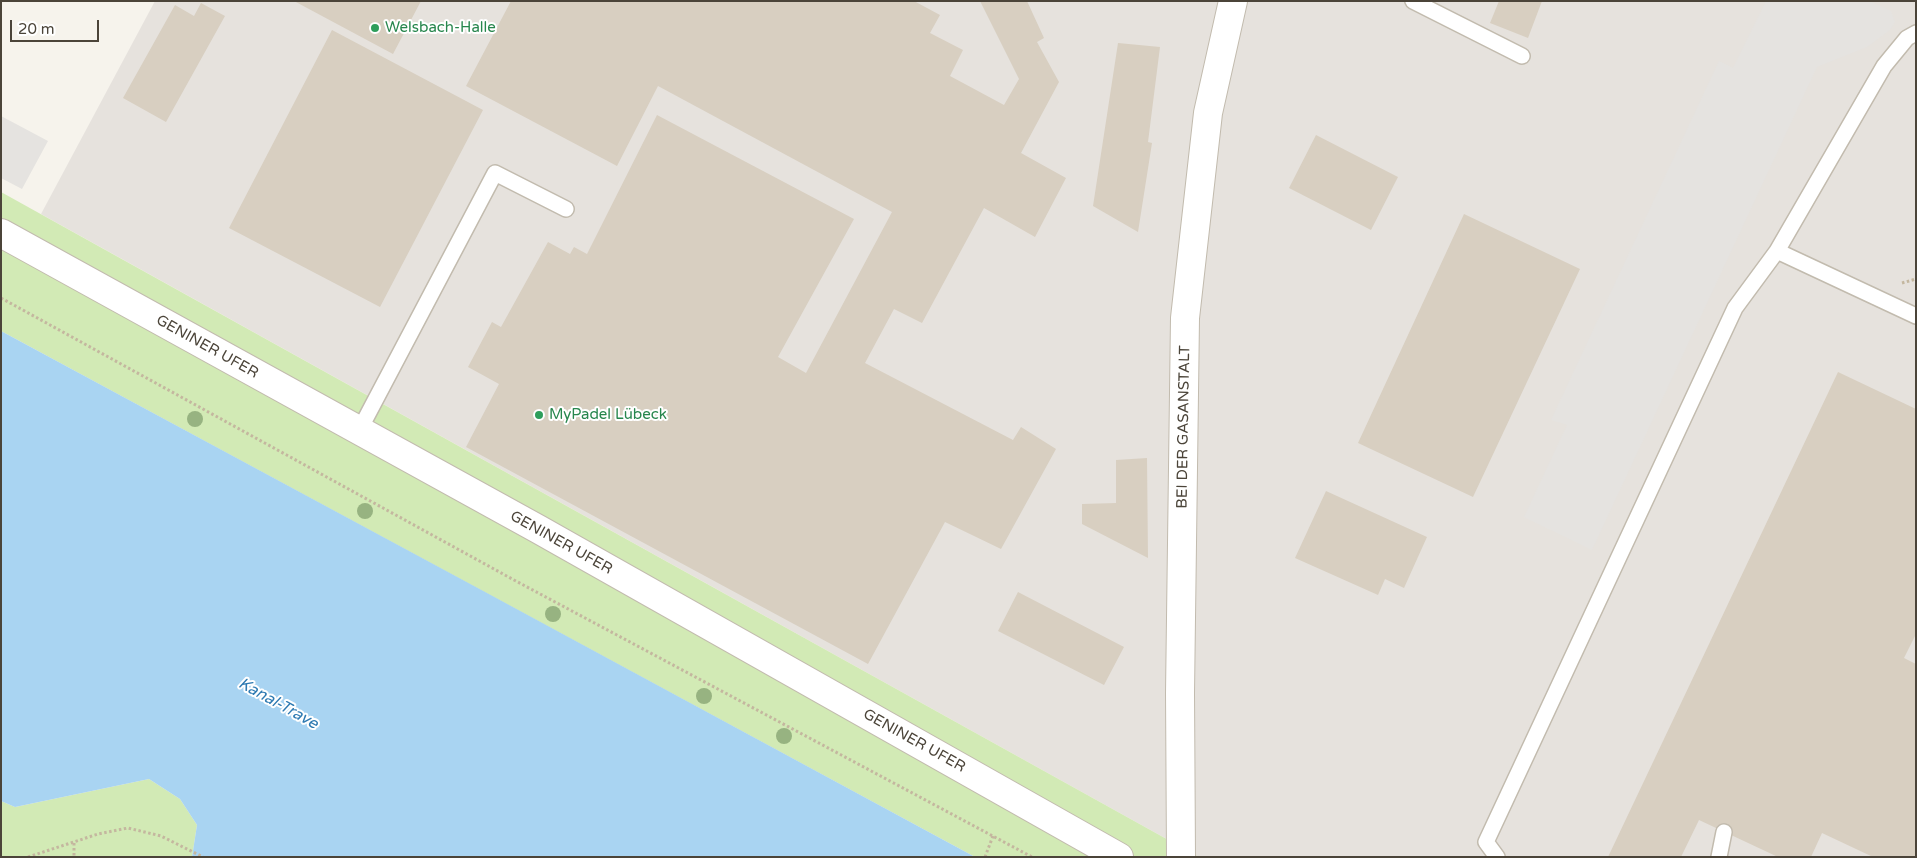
<!DOCTYPE html>
<html>
<head>
<meta charset="utf-8">
<style>
  body { margin:0 }
  #map { position:relative; width:1917px; height:858px; overflow:hidden; background:#f6f3ec; font-family:"Varela Round",sans-serif }
  canvas { display:block }
  .frame { position:absolute; inset:0; border:2px solid #4b4439; pointer-events:none }
  .scale { position:absolute; left:10px; top:20px; width:89px; height:22px; box-sizing:border-box; border:2px solid #4b4439; border-top:0; padding-left:6px; font-size:15px; line-height:18px; white-space:nowrap; color:#4b4439; -webkit-text-stroke:4px #fff; paint-order:stroke }
</style>
</head>
<body>
<div id="map">
<canvas width="1917" height="858"></canvas>
<div class="frame"></div>
<div class="scale">20 m</div>
</div>
<script>
const context = document.querySelector('canvas').getContext('2d');
context.lineJoin = 'round';
function fill(path, color) {
  context.fillStyle = color;
  context.fill(path, 'evenodd');
}
function toPath(rows) {
  const path = new Path2D();
  for (const r of rows) {
    path.moveTo(r[0], r[1]);
    for (let i = 2; i < r.length; i += 2) path.lineTo(r[i], r[i + 1]);
  }
  return path;
}
function strokePath(path, color, width, dash) {
  context.strokeStyle = color;
  context.lineWidth = width;
  context.lineCap = dash ? 'butt' : 'round';
  context.setLineDash(dash || []);
  context.stroke(path);
}
function label(font, color, halo, rows, align = 'center') {
  context.font = font + ' "Varela Round",sans-serif';
  context.lineWidth = 4;
  context.setLineDash([]);
  context.textBaseline = 'middle';
  context.strokeStyle = halo;
  context.fillStyle = color;
  for (const [text, x, y, turn = 0] of rows) {
    context.save();
    context.translate(x, y);
    context.rotate((+turn || 0) * Math.PI / 180);
    context.textAlign = isNaN(turn) ? turn : align;
    if (halo) context.strokeText(text, 0, 0);
    context.fillText(text, 0, 0);
    context.restore();
  }
}
fill(toPath([
  [155,1,1916,1,1916,857,1199,857,41,214]
]), '#e6e2dd');
fill(toPath([
  [1,192,1199,857,975,857,1,331],
  [149,779,180,799,197,825,192,857,1,857,1,801,15,807]
]), '#d2eab5');
fill(toPath([
  [1766,1,1869,1,1891,11,1895,22,1890,30,1867,47,1817,67,1592,550,1524,517,1567,425,1551,420,1719,61,1733,68],
  [1,116,48,141,22,189,1,178]
]), '#e5e3e0');
fill(toPath([
  [1,331,487,593,975,857,192,857,197,825,180,799,149,779,15,807,1,801]
]), '#a9d4f2');
fill(toPath([
  [294,1,421,1,393,54],
  [511,1,914,1,940,15,930,33,963,50,950,76,1004,105,1019,79,980,1,1027,1,1044,38,1037,42,1059,82,1021,153,1066,178,1035,237,984,208,922,323,894,309,865,363,1013,440,1021,427,1056,449,1001,549,945,522,868,664,466,447,499,384,468,367,492,322,501,327,548,242,570,254,574,247,587,254,657,115,854,219,778,357,806,373,892,212,658,86,617,166,466,86],
  [1499,1,1542,1,1528,38,1490,23],
  [201,3,225,16,166,122,123,98,175,5,194,16],
  [332,30,483,110,380,307,229,228],
  [1118,43,1160,47,1148,142,1152,143,1138,232,1093,206],
  [1316,135,1398,177,1371,230,1289,188],
  [1464,214,1580,269,1473,497,1358,443],
  [1838,372,1916,409,1916,634,1904,658,1916,664,1916,857,1873,857,1822,833,1811,857,1778,857,1699,820,1681,857,1608,857],
  [1147,458,1148,558,1082,524,1082,504,1116,503,1116,460],
  [1326,491,1427,537,1404,588,1385,579,1378,595,1295,558],
  [1018,592,1124,647,1104,685,998,631]
]), '#d8cfc1');
const service = toPath([
  [1413,1,1522,56],
  [1777,251,1916,316],
  [359,431,495,173,566,209],
  [1497,857,1486,842,1735,308,1777,251,1884,66,1907,38,1916,33],
  [1719,857,1724,832]
]);
const minor = toPath([
  [1,233,538,529,1119,857],
  [1181,857,1180,693,1185,318,1208,113,1233,1]
]);
strokePath(service, '#c2bbae', 18);
strokePath(minor, '#c2bbae', 30);
strokePath(toPath([
  [1902,283,1916,279],
  [1,298,514,580,1032,857],
  [74,843,74,857],
  [28,857,98,834,128,828,161,836,203,857],
  [985,857,993,836]
]), '#c4b79f', 3, [2.5, 2.5]);
strokePath(service, '#fff', 15);
strokePath(minor, '#fff', 28);
context.fillStyle = '#97b381';
for (const [x, y] of [
  [195,419],
  [365,511],
  [553,614],
  [704,696],
  [784,736]
]) {
  context.beginPath();
  context.arc(x, y, 8, 0, 2 * Math.PI);
  context.fill();
}
for (const [x, y, r, color] of [
  [375,28,5,"#2e9e5b"],
  [539,415,5,"#2e9e5b"]
]) {
  const dot = new Path2D();
  dot.arc(x, y, r, 0, 2 * Math.PI);
  context.fillStyle = color;
  context.fill(dot);
  strokePath(dot, '#fff', 2);
}
label('15px', '#27864d', '#fff', [
  ["Welsbach-Halle",385,28],
  ["MyPadel Lübeck",549,415]
], 'left');
label('15px', '#4b4439', '#fff', [
  ["GENINER UFER",207,347,29],
  ["BEI DER GASANSTALT",1184,427,-89],
  ["GENINER UFER",561,543,29],
  ["GENINER UFER",914,741,29]
]);
label('italic 16px', '#2e7ab2', '#fff', [
  ["Kanal-Trave",278,704,29]
]);
</script>
</body>
</html>
